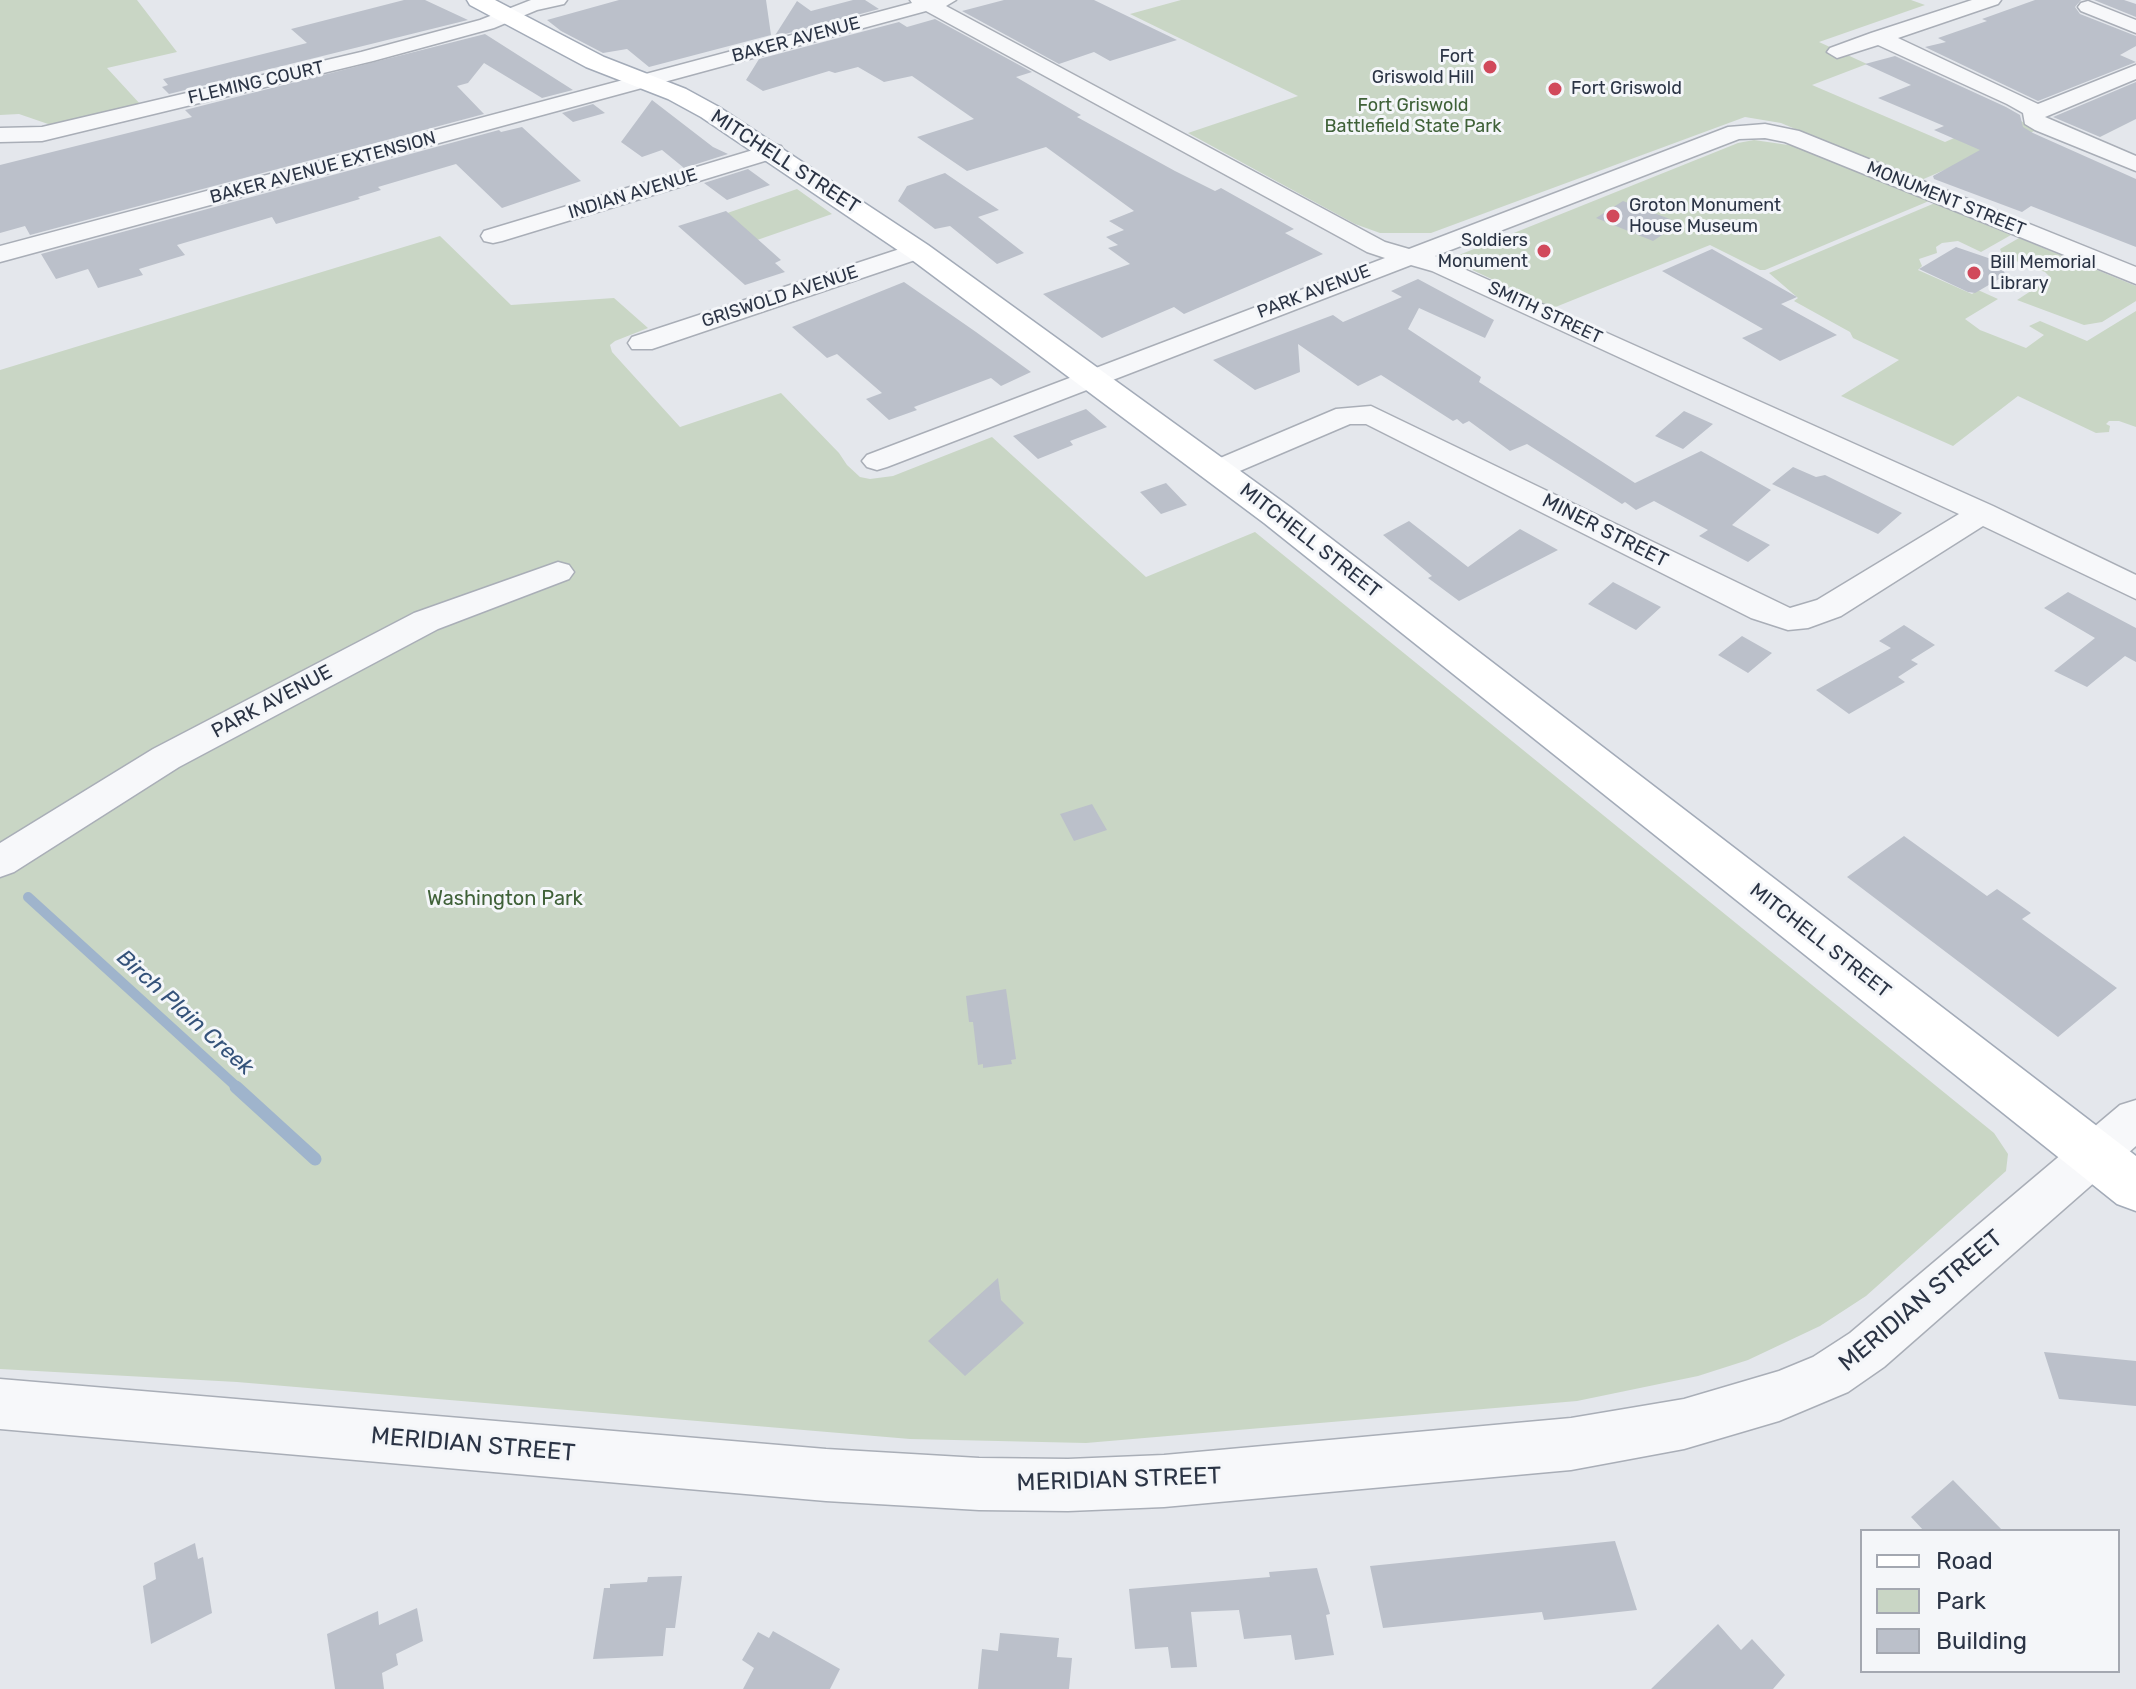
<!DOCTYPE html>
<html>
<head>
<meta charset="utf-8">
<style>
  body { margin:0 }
  #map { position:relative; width:2136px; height:1689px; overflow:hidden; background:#e4e7ec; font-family:Rubik,sans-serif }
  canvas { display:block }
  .legend { position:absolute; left:1860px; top:1529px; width:260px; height:144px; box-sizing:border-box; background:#f4f6f9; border:2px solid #a4a8b1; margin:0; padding:10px 14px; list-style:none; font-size:24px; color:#2b3445 }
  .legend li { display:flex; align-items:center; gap:16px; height:40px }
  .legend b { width:40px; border:2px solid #a4a8b1 }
</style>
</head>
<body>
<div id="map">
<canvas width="2136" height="1689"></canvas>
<ul class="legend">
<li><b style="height:10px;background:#fff"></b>Road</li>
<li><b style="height:22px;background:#c9d6c5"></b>Park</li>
<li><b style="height:22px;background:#bbc0ca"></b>Building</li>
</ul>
</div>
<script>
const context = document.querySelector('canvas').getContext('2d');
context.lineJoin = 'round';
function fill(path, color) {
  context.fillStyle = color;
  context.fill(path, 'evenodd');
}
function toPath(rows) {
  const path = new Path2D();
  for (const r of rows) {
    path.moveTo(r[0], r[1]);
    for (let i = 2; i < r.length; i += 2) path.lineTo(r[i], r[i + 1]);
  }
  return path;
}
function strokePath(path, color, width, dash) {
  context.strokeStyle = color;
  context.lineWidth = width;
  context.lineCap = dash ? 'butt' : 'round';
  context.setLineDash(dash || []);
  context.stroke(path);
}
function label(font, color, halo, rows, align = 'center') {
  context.font = font + ' Rubik,sans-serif';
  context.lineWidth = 6;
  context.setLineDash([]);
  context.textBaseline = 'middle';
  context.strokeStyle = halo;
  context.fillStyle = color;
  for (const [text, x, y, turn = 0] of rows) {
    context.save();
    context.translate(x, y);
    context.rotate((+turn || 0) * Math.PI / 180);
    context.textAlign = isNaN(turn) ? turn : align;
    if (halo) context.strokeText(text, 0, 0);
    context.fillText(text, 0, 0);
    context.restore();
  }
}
fill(toPath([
  [0,0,137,0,177,52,107,68,141,105,51,125,19,114,0,115],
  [1181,0,1911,0,1925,5,1819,42,1867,64,1812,85,1945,142,2007,115,2039,129,1919,181,1781,123,1745,117,1431,233,1380,233,1355,224,1188,133,1298,96,1130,14],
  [1754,140,1795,146,1929,201,1765,270,1760,270,1710,245,1553,308,1449,259,1738,143],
  [797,189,832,214,737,247,707,220],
  [1935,203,2011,235,1981,252,1958,241,1942,243,1936,247,1937,253,1919,259,1922,266,1918,270,1972,294,1978,290,1998,299,1965,319,1980,330,2026,348,2044,335,2029,326,2040,321,2087,341,2136,311,2136,427,2119,421,2109,421,2106,424,2110,426,2109,432,2096,433,2018,396,1953,446,1841,396,1899,360,1853,338,1850,332,1794,301,1798,298,1769,273],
  [440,236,511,305,614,298,648,328,615,341,610,345,612,352,680,427,781,393,839,453,847,465,860,477,870,479,893,476,992,437,1146,577,1255,532,1994,1133,2008,1154,2006,1171,1866,1296,1820,1326,1748,1360,1698,1376,1577,1401,1086,1443,910,1439,237,1382,0,1369,0,370],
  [2019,238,2136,286,2136,301,2102,322,2084,325,2017,300,2051,278,2045,272,2003,256,2000,249]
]), '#c9d6c5');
strokePath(toPath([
  [28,897,239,1089]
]), '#9fb4cc', 10);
strokePath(toPath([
  [236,1087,315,1159]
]), '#9fb4cc', 13);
fill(toPath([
  [404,0,425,0,468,20,169,94,162,87,168,85,163,79,307,43,291,29],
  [619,0,766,0,771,35,649,67,627,49,603,53,561,31,547,20],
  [853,0,865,0,879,9,774,37,797,1,811,11],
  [1004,0,1094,0,1177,40,1110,61,1094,52,1059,64,962,11],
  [2035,0,2081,0,2075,7,2080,14,2136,36,2136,46,2120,55,2136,62,2038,101,1925,47,1946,42,1938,38,1987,21,1982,19],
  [2094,0,2124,0,2136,4,2136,17],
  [935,19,1032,72,1016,77,1081,115,1077,117,1175,171,1215,191,1221,188,1294,229,1285,233,1323,254,1184,314,1174,307,1102,338,1043,294,1130,264,1108,248,1118,245,1106,237,1124,230,1109,221,1134,211,1046,147,967,171,917,137,974,119,912,76,884,82,858,67,835,73,829,71,763,91,746,80,759,59,899,22,907,27],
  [485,34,573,90,542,98,484,63,468,83,457,86,484,114,30,235,25,226,0,233,0,165,192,117,185,110],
  [1895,56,2006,107,2020,115,2023,127,2033,133,2136,179,2136,247,2031,206,2022,212,1934,179,1933,176,1980,150,1934,130,1944,126,1878,98,1911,85,1865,64],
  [2136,82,2136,119,2100,137,2053,117],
  [652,100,713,147,728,154,684,168,662,150,642,157,621,142],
  [593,104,605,113,573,122,562,113],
  [522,127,581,181,502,208,456,164,378,187,381,190,358,197,360,199,276,224,272,217,177,245,185,255,139,269,143,275,98,288,88,269,56,279,41,254,499,130,501,132],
  [748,169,770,185,727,200,704,183],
  [945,173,999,210,978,217,1024,253,997,264,950,226,935,229,898,201,907,186],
  [1623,201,1680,223,1653,241,1596,218],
  [726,211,781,260,775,263,785,272,745,285,678,226],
  [1956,247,1997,261,2006,275,1975,293,1968,292,1919,269],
  [1712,249,1797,297,1781,304,1837,335,1780,361,1742,338,1763,329,1662,271],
  [1418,279,1494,320,1485,338,1419,308,1408,329,1481,377,1479,382,1635,483,1701,451,1771,490,1732,525,1770,545,1748,562,1699,536,1708,530,1654,501,1636,510,1625,502,1622,504,1527,444,1510,451,1469,421,1463,424,1457,419,1453,421,1381,375,1358,386,1298,344,1300,372,1255,390,1213,360,1333,315,1343,322,1402,297,1391,291],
  [904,282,976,332,1031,372,1001,386,991,378,914,407,917,410,889,420,866,399,882,393,837,354,827,358,792,327],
  [1086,409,1107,427,1070,441,1073,445,1038,459,1013,436],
  [1684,411,1713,424,1683,449,1655,436],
  [1793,467,1816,477,1825,475,1902,513,1878,534,1772,484],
  [1166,483,1187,505,1161,514,1140,492],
  [1409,521,1468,567,1520,529,1558,550,1459,601,1428,578,1432,576,1383,535],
  [1613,582,1661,607,1636,630,1588,604],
  [2068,592,2136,628,2136,662,2125,656,2087,687,2054,671,2095,638,2044,608],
  [1904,625,1935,645,1911,660,1918,664,1898,677,1905,682,1849,714,1816,690,1891,648,1879,641],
  [1742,636,1772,653,1748,673,1718,655],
  [1092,804,1107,830,1074,841,1060,814],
  [1904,836,1987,896,1997,889,2031,913,2022,919,2117,988,2058,1037,1847,877],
  [1006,989,1016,1059,1011,1060,1012,1064,983,1068,983,1064,978,1065,973,1022,969,1022,966,996],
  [998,1278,1001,1300,1024,1323,965,1376,928,1341],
  [2044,1352,2136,1361,2136,1406,2059,1399],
  [1953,1480,2003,1531,1924,1531,1911,1517],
  [1615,1541,1637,1610,1544,1620,1542,1612,1383,1628,1370,1566],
  [195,1543,198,1559,203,1557,212,1613,151,1644,143,1586,156,1579,154,1563],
  [1317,1568,1330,1614,1326,1615,1334,1655,1295,1660,1291,1635,1244,1639,1239,1610,1191,1612,1197,1667,1171,1668,1168,1647,1135,1649,1129,1589,1270,1577,1269,1572],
  [682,1576,675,1628,666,1628,663,1656,593,1659,604,1588,610,1588,610,1584,647,1582,648,1577],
  [417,1608,423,1641,396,1654,398,1665,382,1673,384,1689,335,1689,327,1634,378,1611,379,1625],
  [1718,1624,1741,1650,1752,1639,1785,1675,1773,1689,1651,1689],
  [773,1631,840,1669,830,1689,743,1689,754,1668,742,1660,758,1632,769,1638],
  [1000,1633,1059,1638,1057,1657,1072,1658,1069,1689,978,1689,982,1649,998,1651]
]), '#bbc0ca');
const minor = toPath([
  [531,0,567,0,564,4,537,10,494,28,373,61,42,141,0,142,0,128,42,127,361,52,480,20,531,0],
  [910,0,956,0,946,6,1385,242,1409,249,1728,127,1765,124,1799,131,2136,267,2136,284,1785,142,1765,138,1739,139,1435,256,1993,506,2136,575,2136,599,1983,526,1841,616,1808,628,1788,630,1751,618,1366,424,1350,424,1228,476,1217,479,1206,476,1202,470,1206,464,1336,409,1371,406,1790,608,1817,600,1959,514,1432,271,1411,265,887,467,877,470,867,467,862,461,867,455,1385,258,1367,252,926,11,0,262,0,246,912,3,910,0],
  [1972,0,2001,0,1998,4,1898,38,2038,104,2136,65,2136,79,2045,117,2136,156,2136,171,2035,130,2025,124,2023,113,2007,104,1878,45,1837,58,1827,52,1830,48,1871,33,1972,0],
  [2088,1,2136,20,2136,33,2081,11,2078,7,2081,3,2088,1],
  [773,144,781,146,784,151,781,156,502,241,493,243,484,241,481,236,484,231,773,144],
  [918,243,927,246,931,251,927,256,652,349,632,349,628,343,632,337,918,243],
  [558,562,569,565,574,572,569,579,438,629,179,767,14,872,0,877,0,843,153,749,414,613,558,562],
  [2136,1100,2136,1146,1884,1367,1848,1392,1779,1421,1684,1449,1571,1470,1164,1507,1068,1511,979,1510,826,1501,0,1429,0,1379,826,1449,979,1458,1068,1459,1164,1455,1571,1418,1684,1399,1779,1371,1813,1357,1850,1333,2120,1105,2136,1100]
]);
const major = toPath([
  [467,0,495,0,604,57,686,89,719,107,928,245,1290,507,2136,1156,2136,1211,2117,1204,1264,523,908,257,701,117,668,99,586,67,470,5,467,0]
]);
strokePath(minor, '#a9aeb7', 3);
strokePath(major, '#a3abb8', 3);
fill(minor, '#f7f8fa');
fill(major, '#fff');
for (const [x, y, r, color] of [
  [1490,67,8,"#d1495b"],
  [1555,89,8,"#d1495b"],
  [1613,216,8,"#d1495b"],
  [1544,251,8,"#d1495b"],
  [1974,273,8,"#d1495b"]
]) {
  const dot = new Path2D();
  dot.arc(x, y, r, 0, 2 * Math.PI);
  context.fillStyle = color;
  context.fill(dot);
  strokePath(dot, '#f4f6f9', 3);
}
label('18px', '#2b3445', '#f4f6f9', [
  ["BAKER AVENUE",796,40,-15],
  ["FLEMING COURT",256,83,-13],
  ["BAKER AVENUE EXTENSION",323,168,-15],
  ["INDIAN AVENUE",633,194,-17],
  ["MONUMENT STREET",1946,199,22],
  ["PARK AVENUE",1314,292,-21],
  ["GRISWOLD AVENUE",780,297,-18],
  ["SMITH STREET",1545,313,25]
]);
label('18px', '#2b3445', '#f4f6f9', [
  ["Fort",1474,57,"right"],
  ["Griswold Hill",1474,78,"right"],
  ["Fort Griswold",1571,89],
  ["Groton Monument",1629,206],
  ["House Museum",1629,227],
  ["Soldiers",1528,241,"right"],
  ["Monument",1528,262,"right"],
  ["Bill Memorial",1990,263],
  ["Library",1990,284]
], 'left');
label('18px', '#3f6138', '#f4f6f9', [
  ["Fort Griswold",1413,106],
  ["Battlefield State Park",1413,127]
]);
label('20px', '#2b3445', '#f4f6f9', [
  ["MITCHELL STREET",785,162,33],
  ["MINER STREET",1605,531,27],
  ["MITCHELL STREET",1310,541,38],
  ["PARK AVENUE",272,702,-28],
  ["MITCHELL STREET",1820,941,38]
]);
label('20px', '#3f6138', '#f4f6f9', [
  ["Washington Park",505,899]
]);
label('italic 22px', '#34527a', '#f4f6f9', [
  ["Birch Plain Creek",185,1013,42]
]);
label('24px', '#2b3445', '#f4f6f9', [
  ["MERIDIAN STREET",1921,1301,-40],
  ["MERIDIAN STREET",473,1445,5],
  ["MERIDIAN STREET",1119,1480,-2]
]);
</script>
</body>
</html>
